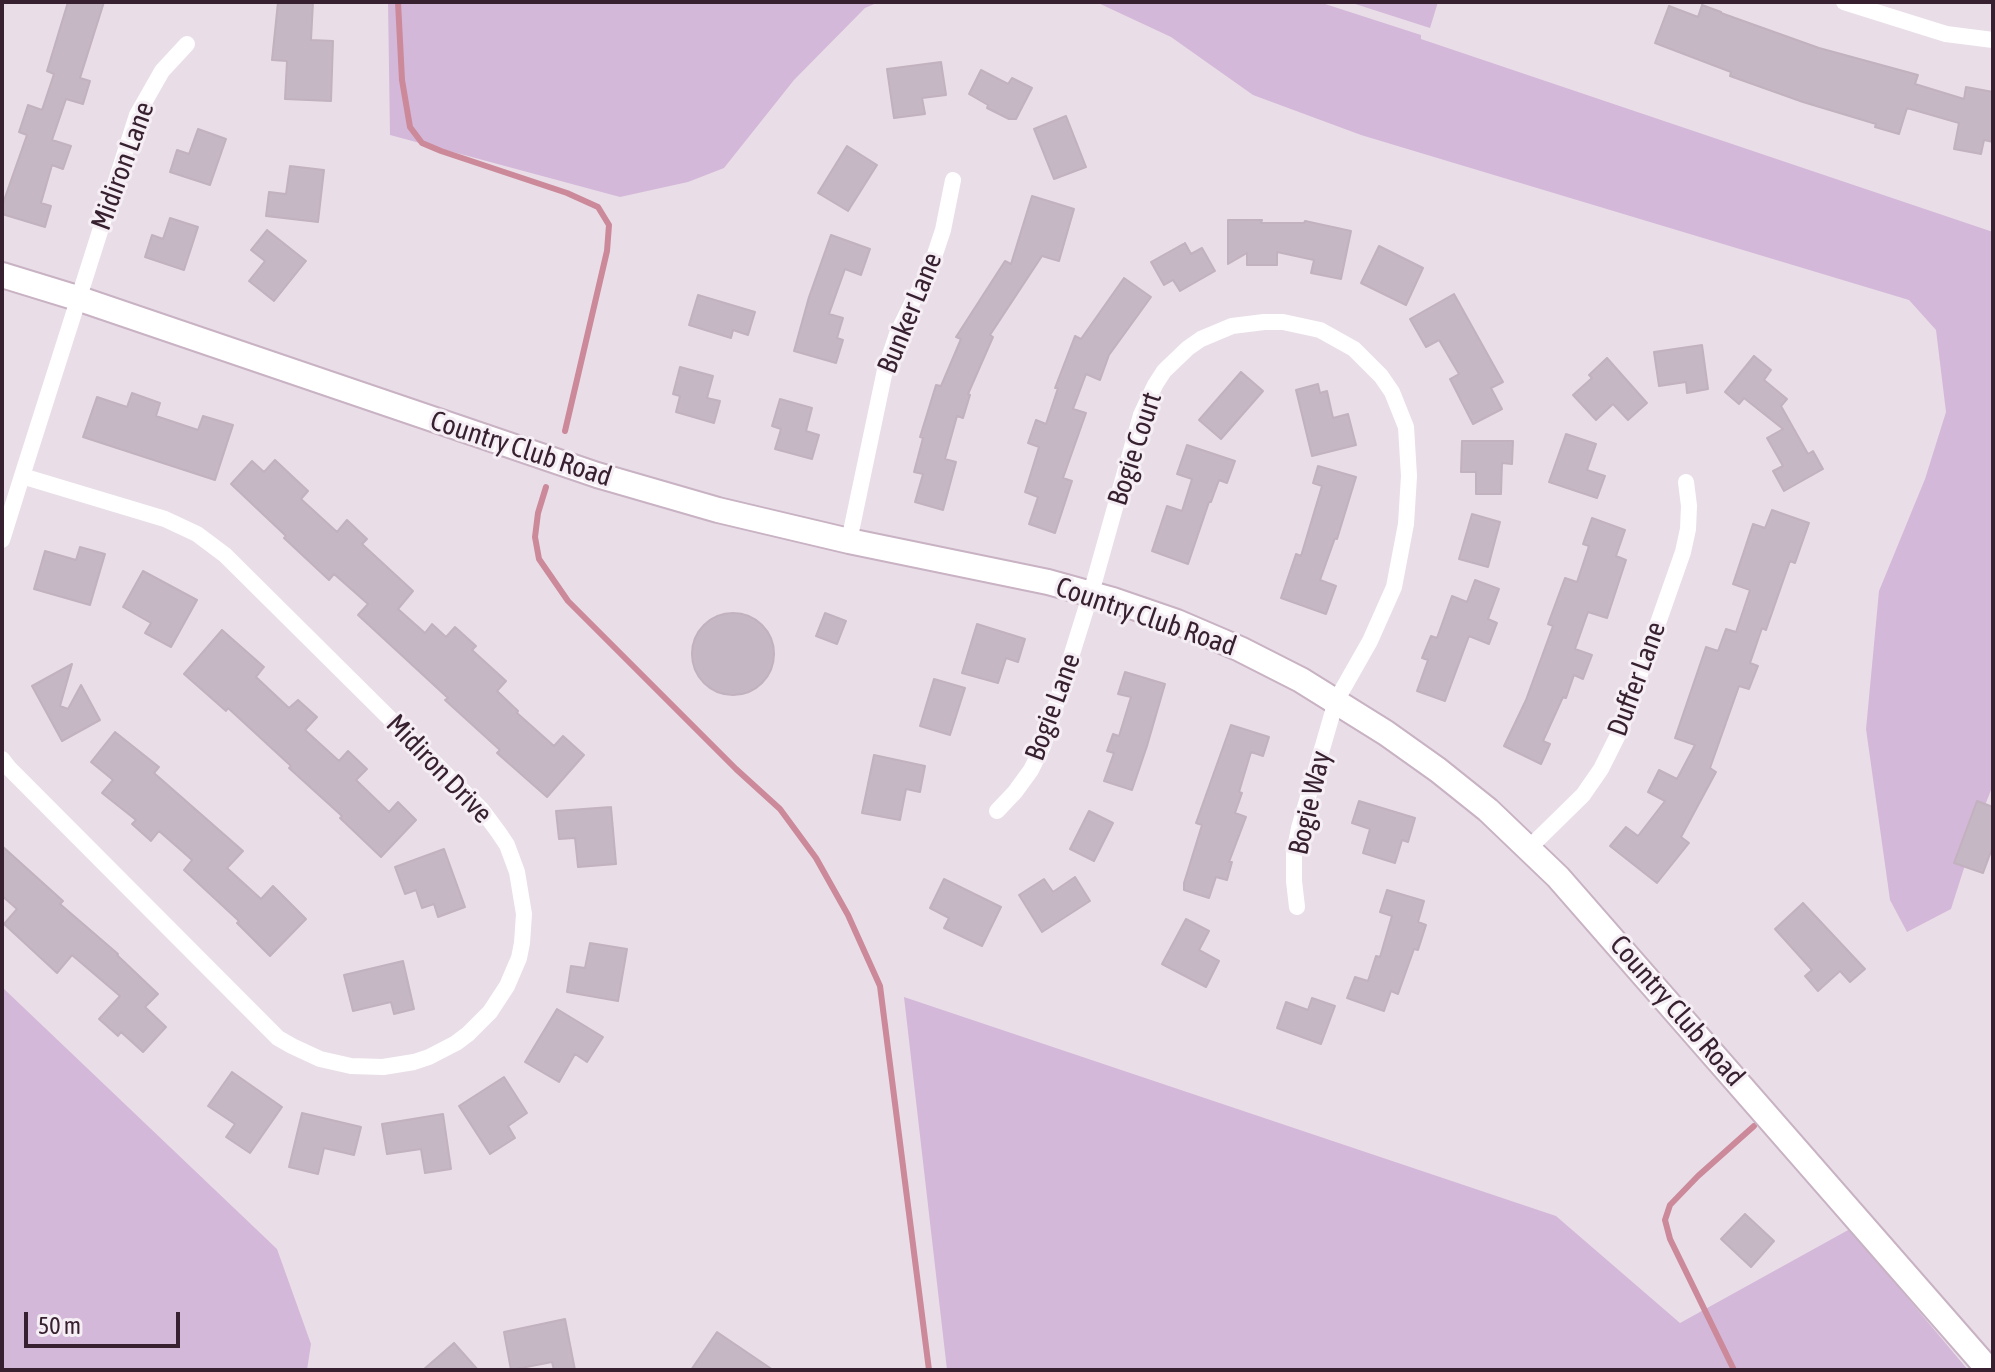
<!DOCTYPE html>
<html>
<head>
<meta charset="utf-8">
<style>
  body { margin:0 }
  #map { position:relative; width:1995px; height:1372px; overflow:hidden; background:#e9dee7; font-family:"Asap Condensed",sans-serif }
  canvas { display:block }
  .frame { position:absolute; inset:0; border:4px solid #372130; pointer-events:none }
  .scale { position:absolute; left:24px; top:1312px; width:156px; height:36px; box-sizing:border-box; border:4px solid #372130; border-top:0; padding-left:10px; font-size:24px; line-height:28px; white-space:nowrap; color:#372130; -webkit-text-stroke:6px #f6eef5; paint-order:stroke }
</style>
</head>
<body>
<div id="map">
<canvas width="1995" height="1372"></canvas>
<div class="frame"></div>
<div class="scale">50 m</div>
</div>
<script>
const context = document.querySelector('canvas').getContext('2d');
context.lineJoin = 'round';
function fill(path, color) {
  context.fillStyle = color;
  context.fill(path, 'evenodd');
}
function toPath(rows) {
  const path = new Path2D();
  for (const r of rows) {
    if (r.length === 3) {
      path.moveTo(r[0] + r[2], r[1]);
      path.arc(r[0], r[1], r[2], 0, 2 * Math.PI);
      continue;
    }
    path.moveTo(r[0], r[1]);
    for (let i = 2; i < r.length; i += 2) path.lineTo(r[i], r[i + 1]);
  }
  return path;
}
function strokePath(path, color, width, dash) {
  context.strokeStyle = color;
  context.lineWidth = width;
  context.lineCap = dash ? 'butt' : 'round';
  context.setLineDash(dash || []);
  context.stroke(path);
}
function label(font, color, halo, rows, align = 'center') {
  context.font = font + ' "Asap Condensed",sans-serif';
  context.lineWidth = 6;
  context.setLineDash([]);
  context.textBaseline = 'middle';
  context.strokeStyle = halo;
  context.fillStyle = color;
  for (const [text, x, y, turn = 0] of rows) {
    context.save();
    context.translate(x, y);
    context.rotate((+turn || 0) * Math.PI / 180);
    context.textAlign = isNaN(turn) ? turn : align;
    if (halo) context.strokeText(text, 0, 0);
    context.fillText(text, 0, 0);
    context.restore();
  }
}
fill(toPath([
  [388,2,879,2,865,8,794,80,724,168,688,182,620,197,390,135],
  [1096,2,1319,2,1421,35,1421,39,1993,232,1993,785,1980,818,1951,909,1907,932,1890,900,1866,729,1879,591,1925,479,1946,412,1936,330,1909,300,1361,135,1253,95,1171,37],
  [1349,2,1438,2,1430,28],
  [2,987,277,1249,311,1344,307,1370,2,1370],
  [904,997,1556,1216,1680,1323,1850,1229,1968,1370,947,1370]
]), '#d4b8d9');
strokePath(toPath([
  [398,2,402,80,410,127,422,143,441,151,567,193,598,207,609,225,607,251,565,431],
  [546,487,538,513,535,537,539,559,568,601,736,769,780,809,816,858,848,915,880,986,929,1370],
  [1734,1370,1670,1239,1665,1220,1670,1205,1698,1176,1754,1126]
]), '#cb899a', 6);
const building = toPath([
  [68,2,104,2,80,78,90,81,83,104,66,99,52,140,71,146,63,169,52,165,41,203,51,206,45,227,2,214,2,206,27,135,19,132,28,105,42,110,54,74,47,71,68,2],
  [278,2,313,2,311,40,333,41,331,101,285,99,287,61,272,60,278,2],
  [1702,5,1721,12,1721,13,1819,48,1918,75,1915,84,1964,99,1966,87,1993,92,1993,142,1984,140,1981,154,1954,149,1959,123,1907,108,1899,134,1875,127,1876,124,1803,102,1730,76,1731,72,1655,43,1669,6,1698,17,1702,5],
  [941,62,946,95,922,98,925,114,894,118,887,69,941,62],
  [981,70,1008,84,1012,78,1032,88,1016,119,1009,119,987,108,988,105,969,94,981,70],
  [1066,116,1086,167,1054,179,1034,129,1066,116],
  [198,129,226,139,210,185,170,172,177,150,189,154,198,129],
  [847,146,877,165,848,211,818,193,847,146],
  [290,166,324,170,318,222,266,216,269,192,286,194,290,166],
  [1032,196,1074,209,1059,261,1042,256,990,335,993,337,968,394,970,395,963,418,957,416,945,459,956,462,943,510,915,502,923,474,914,472,923,438,920,437,936,385,941,386,961,339,956,337,1005,261,1011,264,1032,196],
  [170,218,198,227,184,270,145,257,152,235,163,239,170,218],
  [1228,220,1262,220,1261,223,1304,223,1305,221,1351,231,1341,279,1311,273,1314,260,1277,252,1277,265,1247,265,1247,253,1228,264,1228,220],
  [267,230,306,261,274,301,249,281,265,261,251,250,267,230],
  [831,235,870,249,861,275,845,269,829,314,843,318,837,338,843,340,836,363,794,351,809,297,831,235],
  [1185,243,1191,254,1202,248,1215,271,1180,291,1173,280,1164,285,1151,262,1185,243],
  [1379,246,1423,268,1406,305,1361,283,1379,246],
  [1124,278,1151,297,1109,355,1100,380,1086,374,1073,409,1086,413,1063,478,1072,481,1055,533,1029,524,1038,497,1025,492,1039,447,1028,443,1036,420,1046,424,1058,388,1055,388,1075,336,1081,339,1124,278],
  [1454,294,1503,382,1491,388,1502,409,1473,424,1450,379,1459,374,1439,340,1426,347,1410,319,1454,294],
  [698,295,755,312,748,335,733,330,731,338,689,325,698,295],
  [1702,345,1708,389,1687,393,1686,382,1659,386,1654,352,1702,345],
  [1754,356,1771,370,1764,380,1787,399,1781,406,1808,454,1813,451,1823,469,1784,491,1773,471,1783,466,1767,438,1783,429,1744,398,1739,404,1725,392,1754,356],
  [1607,358,1647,403,1628,420,1613,404,1596,420,1573,395,1592,378,1589,375,1607,358],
  [680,367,713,376,707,398,720,401,714,423,676,412,680,396,673,394,680,367],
  [1241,372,1263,391,1221,439,1199,420,1241,372],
  [1318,384,1320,393,1327,391,1333,418,1348,414,1356,445,1312,456,1296,390,1318,384],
  [132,393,160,403,156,416,198,430,203,416,233,425,215,480,83,437,97,397,127,407,132,393],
  [780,399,812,408,806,431,819,435,812,459,775,449,781,429,772,426,780,399],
  [1566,434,1596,444,1587,470,1605,476,1597,498,1549,482,1566,434],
  [1462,441,1513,441,1512,464,1502,463,1501,494,1476,494,1476,472,1461,472,1462,441],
  [1187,445,1235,461,1227,483,1219,480,1211,502,1209,502,1188,564,1152,551,1167,506,1182,511,1192,479,1177,474,1187,445],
  [275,460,308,491,301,499,337,532,347,520,367,539,362,544,413,591,398,609,425,633,432,624,446,637,455,627,476,646,472,650,506,681,497,691,518,711,517,713,554,746,563,736,584,755,547,797,497,753,500,750,445,700,448,698,358,615,368,604,334,574,329,580,284,538,286,536,231,484,252,461,264,472,275,460],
  [1318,466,1356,477,1337,539,1335,538,1320,580,1336,586,1326,614,1281,598,1296,554,1301,556,1322,486,1313,483,1318,466],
  [1772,510,1809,523,1795,563,1790,561,1766,630,1762,628,1750,663,1758,666,1749,689,1739,686,1710,768,1716,772,1681,837,1689,843,1657,883,1610,846,1626,827,1638,836,1665,801,1648,792,1659,770,1677,779,1695,745,1675,738,1706,647,1718,651,1726,629,1736,632,1750,590,1733,584,1753,524,1765,528,1772,510],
  [1472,514,1500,522,1488,567,1459,559,1472,514],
  [1592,518,1625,530,1616,556,1626,560,1607,618,1588,612,1575,649,1592,655,1583,679,1574,675,1566,698,1563,697,1543,741,1550,744,1541,764,1504,746,1526,700,1553,626,1548,624,1565,578,1577,582,1589,546,1583,544,1592,518],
  [80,547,105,554,90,605,34,589,45,551,76,560,80,547],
  [143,571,197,600,171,647,145,633,151,623,123,607,143,571],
  [1475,580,1499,589,1488,619,1497,623,1489,644,1469,636,1445,701,1417,691,1428,660,1422,658,1431,636,1437,638,1452,596,1467,602,1475,580],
  [825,613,846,621,837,644,816,636,825,613],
  [733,654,41],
  [977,624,1025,639,1018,662,1006,658,998,683,962,673,977,624],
  [222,630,264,667,256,677,289,708,298,700,317,717,305,730,339,761,348,751,367,769,356,780,389,812,398,802,416,820,381,857,340,818,342,816,289,768,291,766,228,708,226,711,184,674,222,630],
  [72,664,60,706,68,709,81,685,100,720,62,741,32,686,72,664],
  [1125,672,1165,684,1147,746,1132,790,1104,781,1114,753,1107,751,1113,734,1119,736,1131,697,1118,694,1125,672],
  [934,679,965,688,950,735,920,726,934,679],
  [1231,725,1269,737,1263,756,1251,752,1239,792,1242,793,1235,813,1246,817,1229,862,1232,862,1227,880,1216,877,1209,898,1184,890,1184,883,1202,825,1196,823,1231,725],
  [115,732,159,767,154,773,243,851,227,868,261,899,273,886,306,919,270,956,237,923,239,921,184,870,192,860,159,831,151,841,132,824,136,820,102,793,113,780,91,762,115,732],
  [874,755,925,766,920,792,906,789,900,820,862,813,874,755],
  [1359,801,1415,818,1408,842,1402,840,1395,863,1363,853,1370,829,1352,823,1359,801],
  [1977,801,1993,807,1993,846,1983,873,1954,863,1977,801],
  [611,807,616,864,578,867,575,838,559,839,556,811,611,807],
  [1089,811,1113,823,1094,861,1070,849,1089,811],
  [2,846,63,901,60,904,118,954,117,955,158,994,145,1007,166,1027,143,1052,121,1032,118,1036,99,1019,120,996,72,955,57,973,4,924,17,909,2,896,2,846],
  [444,849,465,907,438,917,434,904,422,908,416,890,405,894,395,867,444,849],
  [1075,877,1090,901,1042,932,1019,895,1044,879,1053,892,1075,877],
  [944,879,1001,907,982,946,944,928,949,918,930,908,944,879],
  [1387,890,1424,901,1418,922,1426,925,1418,950,1414,949,1398,994,1391,991,1384,1011,1347,998,1355,977,1368,981,1376,956,1380,957,1392,916,1380,912,1387,890],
  [1803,903,1865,969,1850,982,1840,971,1818,991,1805,976,1812,970,1775,929,1803,903],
  [1186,919,1209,931,1199,950,1219,961,1206,987,1162,964,1186,919],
  [590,943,627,949,618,1001,567,992,571,966,585,968,590,943],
  [403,961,414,1009,394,1014,391,1002,353,1011,344,975,403,961],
  [1312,998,1335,1006,1321,1044,1277,1028,1286,1002,1308,1010,1312,998],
  [557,1009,603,1037,587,1062,575,1054,559,1082,525,1062,557,1009],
  [232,1072,282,1107,250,1153,226,1137,235,1124,208,1106,232,1072],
  [504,1077,527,1113,508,1126,515,1138,490,1154,459,1106,504,1077],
  [302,1113,361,1127,354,1155,324,1148,318,1174,289,1167,302,1113],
  [443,1114,451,1169,425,1173,421,1149,387,1154,382,1124,443,1114],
  [1745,1214,1774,1241,1751,1267,1721,1239,1745,1214],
  [565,1319,575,1370,554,1370,552,1362,511,1370,504,1332,565,1319],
  [717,1332,773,1370,691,1370,717,1332],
  [454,1343,478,1370,423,1370,454,1343]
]);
fill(building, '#c6b7c4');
strokePath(building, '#c2b1bf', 2);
const secondary = toPath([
  [2,275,77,298,597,475,718,510,849,541,1048,582,1113,600,1177,622,1240,649,1301,680,1386,733,1438,770,1488,810,1558,877,1989,1370]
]);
strokePath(secondary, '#c8b2c3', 28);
strokePath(toPath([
  [1844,2,1946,34,1993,40],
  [22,476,137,115,162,71,187,44],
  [2,540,22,476,165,519,197,534,225,555,482,810,499,833,507,845,517,872,524,914,522,943,519,958,507,986,490,1012,468,1034,456,1043,429,1057,414,1062,383,1067,351,1066,320,1059,292,1046,278,1038,9,768,2,759],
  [849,541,885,370,897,334,914,299,927,278,943,230,953,180],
  [997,811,1015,792,1031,770,1043,746,1091,593,1141,415,1155,385,1164,371,1188,348,1201,339,1232,326,1264,322,1283,322,1320,330,1354,349,1381,376,1392,392,1406,427,1409,476,1406,524,1394,587,1370,641,1336,701,1299,828,1294,854,1294,881,1297,907],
  [1529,848,1583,795,1601,769,1620,731,1683,552,1688,529,1689,506,1686,482]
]), '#fff', 16);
strokePath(secondary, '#fff', 24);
label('28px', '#372130', '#f6eef5', [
  ["Midiron Lane",123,166,-70],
  ["Bunker Lane",910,313,-68],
  ["Country Club Road",521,449,18],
  ["Bogie Court",1135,449,-72],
  ["Country Club Road",1146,617,19],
  ["Duffer Lane",1637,679,-70],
  ["Bogie Lane",1053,707,-70],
  ["Midiron Drive",439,769,46],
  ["Bogie Way",1310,803,-77],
  ["Country Club Road",1677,1011,49]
]);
</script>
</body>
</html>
